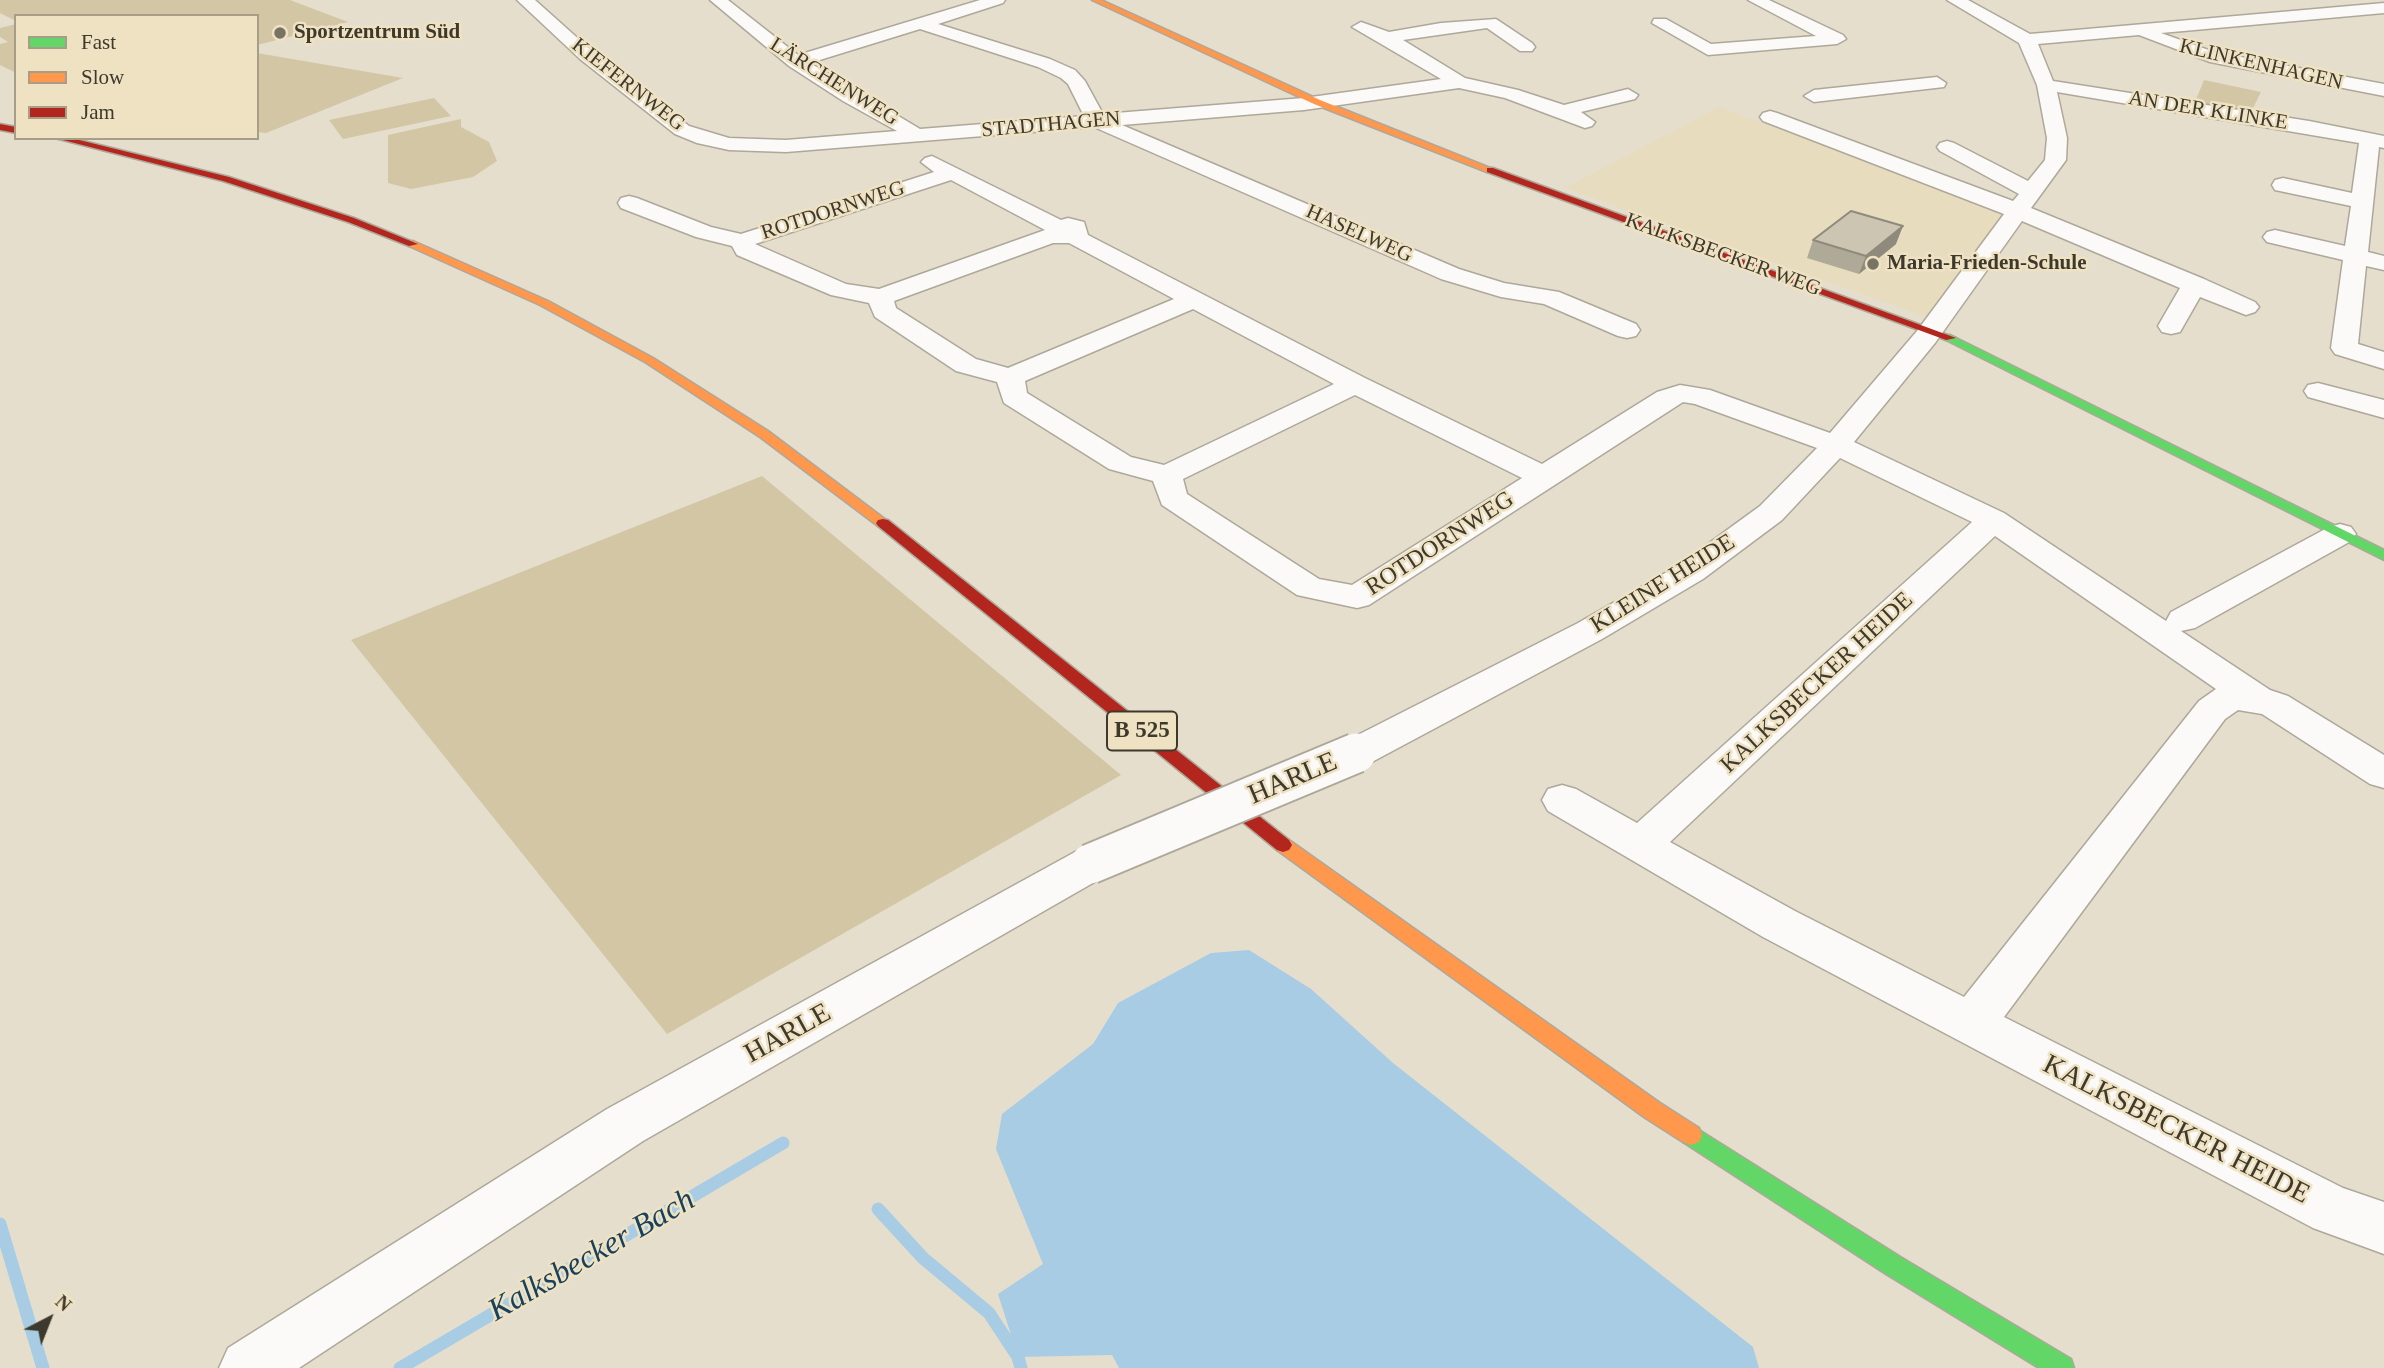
<!DOCTYPE html>
<html>
<head>
<meta charset="utf-8">
<style>
  body { margin:0 }
  #map { position:relative; width:2384px; height:1368px; overflow:hidden; background:#e5decd; font-family:"Times New Roman",serif }
  canvas { display:block }
  .legend { position:absolute; left:14px; top:14px; width:245px; height:126px; box-sizing:border-box; background:#efe2c3; border:2px solid #a89e87; margin:0; padding:9px 12px; list-style:none; font-size:21px; color:#3e392d }
  .legend li { display:flex; align-items:center; gap:14px; height:35px }
  .legend b { width:35px; border:2px solid #a89e87 }
  .north { position:absolute; left:14px; top:1284px; width:70px; height:70px; -webkit-text-stroke:5px #efe2c3; paint-order:stroke; rotate:42deg; font-size:19px; font-weight:700; line-height:28px; text-align:center; color:#3e392d }
  .north::after { content:''; display:block; margin:auto; width:24px; height:32px; background:#3e392d; clip-path:polygon(50% 0,100% 100%,50% 72%,0 100%) }
</style>
</head>
<body>
<div id="map">
<canvas width="2384" height="1368"></canvas>
<ul class="legend">
<li><b style="height:9px;background:#63d668"></b>Fast</li>
<li><b style="height:9px;background:#ff974d"></b>Slow</li>
<li><b style="height:9px;background:#b3261e"></b>Jam</li>
</ul>
<div class="north">N</div>
</div>
<script>
const context = document.querySelector('canvas').getContext('2d');
context.lineJoin = 'round';
function fill(path, color) {
  context.fillStyle = color;
  context.fill(path, 'evenodd');
}
function toPath(rows) {
  const path = new Path2D();
  for (const r of rows) {
    path.moveTo(r[0], r[1]);
    for (let i = 2; i < r.length; i += 2) path.lineTo(r[i], r[i + 1]);
  }
  return path;
}
function strokePath(path, color, width, dash) {
  context.strokeStyle = color;
  context.lineWidth = width;
  context.lineCap = dash ? 'butt' : 'round';
  context.setLineDash(dash || []);
  context.stroke(path);
}
function label(font, color, halo, rows, align = 'center') {
  context.font = font + ' "Times New Roman",serif';
  context.lineWidth = 5;
  context.setLineDash([]);
  context.textBaseline = 'middle';
  context.strokeStyle = halo;
  context.fillStyle = color;
  for (const [text, x, y, turn = 0] of rows) {
    context.save();
    context.translate(x, y);
    context.rotate((+turn || 0) * Math.PI / 180);
    context.textAlign = isNaN(turn) ? turn : align;
    if (halo) context.strokeText(text, 0, 0);
    context.fillText(text, 0, 0);
    context.restore();
  }
}
fill(toPath([
  [1719,107,2006,212,1927,317,1565,188]
]), '#e8dcbf');
fill(toPath([
  [0,0,290,0,348,22,257,45,257,16,16,16,16,21,0,13],
  [16,24,16,73,0,65,0,44,8,42,0,37,0,28],
  [257,53,403,78,266,133,257,132],
  [2204,80,2261,92,2249,116,2193,107],
  [434,98,451,116,343,139,329,120],
  [461,119,461,127,489,142,497,161,473,177,411,189,388,183,388,135],
  [762,476,1121,775,667,1034,351,640]
]), '#d2c6a5');
fill(toPath([
  [1249,950,1311,989,1393,1063,1753,1347,1759,1368,1119,1368,1112,1355,1018,1357,998,1294,1043,1264,996,1149,1002,1114,1093,1044,1118,1003,1211,953]
]), '#a7cce4');
strokePath(toPath([
  [878,1209,923,1258,989,1313,1018,1357,1021,1368],
  [0,1224,43,1368],
  [400,1368,783,1143]
]), '#a7cce4', 13);
const street = toPath([
  [517,0,535,0,592,51,689,126,729,138,786,140,897,131,843,101,789,66,710,0,728,0,798,55,980,0,1005,0,1003,3,938,24,1050,59,1075,70,1085,81,1103,114,1304,98,1441,79,1352,27,1361,22,1389,32,1441,23,1496,19,1532,43,1535,47,1532,51,1520,51,1487,28,1403,40,1465,78,1518,90,1564,105,1628,89,1638,95,1635,99,1581,112,1595,122,1592,126,1585,128,1505,98,1459,88,1304,110,1122,125,1459,269,1504,283,1559,292,1636,324,1640,330,1636,336,1627,338,1618,336,1544,304,1501,297,1441,279,1094,127,786,152,729,150,697,143,675,134,580,59,517,0],
  [920,29,1038,67,1061,78,1068,84,1084,116,920,129,810,63,920,29],
  [1748,0,1769,0,1843,35,1846,39,1837,44,1708,55,1652,23,1654,19,1666,19,1711,44,1816,36,1748,0],
  [1947,0,1968,0,2030,34,2384,3,2384,13,2161,33,2214,52,2384,84,2384,96,2210,62,2139,35,2038,44,2053,81,2309,121,2384,136,2384,148,2379,147,2368,252,2384,256,2384,270,2366,266,2358,344,2384,352,2384,369,2335,354,2331,348,2343,260,2267,242,2263,237,2267,232,2275,230,2345,246,2351,206,2275,190,2272,185,2275,180,2283,178,2352,193,2359,143,2057,92,2067,138,2066,160,2031,208,2204,279,2255,302,2259,307,2255,312,2246,315,2200,297,2180,332,2171,334,2162,332,2158,326,2180,288,2022,221,1935,343,1854,442,2004,513,2166,621,2171,612,2329,527,2340,524,2351,527,2356,534,2351,541,2195,628,2181,631,2270,690,2288,696,2384,755,2384,788,2370,784,2262,714,2238,710,2225,719,2004,1017,2343,1188,2384,1202,2384,1254,2313,1228,1954,1038,1763,937,1548,811,1542,800,1548,789,1562,785,1576,789,1637,823,1972,522,1840,458,1782,520,1703,579,1602,639,1370,763,1356,767,1342,763,1337,753,1342,743,1578,623,1679,565,1760,506,1817,448,1695,404,1683,402,1369,605,1357,608,1297,595,1162,505,1153,481,1109,469,1004,403,997,382,956,371,875,317,869,303,831,295,737,255,732,246,696,237,621,208,618,203,621,198,629,196,637,198,711,227,741,234,934,172,921,162,925,158,932,156,1061,220,1068,218,1084,222,1088,235,1365,378,1542,464,1657,392,1680,385,1710,390,1830,433,1917,331,2004,214,1763,121,1760,117,1763,113,1770,111,1777,113,2013,201,2019,194,1940,151,1937,147,1940,143,1947,141,1954,143,2028,181,2045,160,2047,138,2037,85,2019,43,1947,0],
  [951,180,1045,230,879,289,846,284,755,244,951,180],
  [1053,243,1069,243,1174,299,1008,368,976,359,896,308,894,301,1053,243],
  [1193,309,1334,384,1164,465,1131,457,1027,393,1025,381,1193,309],
  [1355,395,1522,478,1352,585,1319,579,1187,494,1183,479,1355,395],
  [1995,536,2216,689,2199,701,1964,997,1795,911,1670,842,1995,536],
  [1937,77,1946,83,1944,87,1814,102,1804,96,1814,90,1937,77],
  [2318,383,2384,400,2384,418,2308,397,2304,391,2308,385,2318,383],
  [1090,848,1105,852,1111,864,1105,876,643,1141,299,1368,219,1368,228,1348,607,1109,1075,852,1090,848]
]);
const fast = toPath([
  [1950,335,2384,550,2384,560,1946,340,1944,338,1950,335],
  [1691,1125,1902,1258,2071,1359,2074,1368,2039,1368,1886,1274,1683,1142,1680,1135,1683,1128,1691,1125]
]);
const slow = toPath([
  [1092,0,1101,0,1320,100,1495,170,1487,172,1314,104,1092,0],
  [413,241,548,301,653,358,768,431,890,523,883,527,878,526,760,437,645,362,540,305,409,246,408,244,413,241],
  [1283,838,1289,840,1660,1103,1699,1128,1702,1135,1699,1142,1691,1145,1683,1142,1644,1117,1277,850,1274,845,1277,840,1283,838]
]);
const jam = toPath([
  [0,124,16,127,16,133,0,130,0,124],
  [55,138,71,138,229,177,354,218,418,244,409,246,348,222,223,181,55,138],
  [1487,168,1493,168,1956,338,1946,340,1487,172,1487,168],
  [883,519,888,520,1289,840,1292,845,1289,850,1283,852,1277,850,878,526,876,523,878,520,883,519]
]);
strokePath(street, '#ada89a', 3);
strokePath(fast, '#ada89a', 3);
strokePath(slow, '#ada89a', 3);
strokePath(jam, '#ada89a', 3);
fill(street, '#fbfaf8');
fill(fast, '#63d668');
fill(slow, '#ff974d');
fill(jam, '#b3261e');
const streetBridge = toPath([
  [1090,864,1356,753]
]);
strokePath(streetBridge, '#ada89a', 43, []);
strokePath(streetBridge, '#fbfaf8', 39);
fill(toPath([
  [1813,240,1896,244,1859,274,1807,258]
]), '#afa998');
fill(toPath([
  [1903,226,1896,244,1859,274,1866,256]
]), '#8f8a7c');
const building = toPath([
  [1851,211,1903,226,1866,256,1813,240,1851,211]
]);
fill(building, '#ccc5b1');
strokePath(building, '#8f8a7c', 2);
for (const [x, y, r, color] of [
  [280,33,7,"#787365"],
  [1873,264,7,"#787365"]
]) {
  const dot = new Path2D();
  dot.arc(x, y, r, 0, 2 * Math.PI);
  context.fillStyle = color;
  context.fill(dot);
  strokePath(dot, '#efe2c3', 2.5);
}
label('bold 21px', '#3e392d', '#efe2c3', [
  ["Sportzentrum Süd",294,33],
  ["Maria-Frieden-Schule",1887,264]
], 'left');
label('21px', '#3e392d', '#efe2c3', [
  ["KLINKENHAGEN",2261,65,13],
  ["LÄRCHENWEG",834,82,32],
  ["KIEFERNWEG",628,85,38],
  ["AN DER KLINKE",2208,111,9],
  ["STADTHAGEN",1051,125,-5],
  ["ROTDORNWEG",833,211,-18],
  ["HASELWEG",1359,234,24],
  ["KALKSBECKER WEG",1723,255,20]
]);
for (const [x, y, w] of [
  [1142,731,70]
]) {
  const box = new Path2D();
  box.roundRect(x - w / 2, y - 19.5, w, 39, 5);
  context.fillStyle = '#efe2c3';
  context.fill(box);
  strokePath(box, '#3e392d', 2);
}
label('bold 23px', '#3e392d', null, [
  ["B 525",1142,731]
]);
label('24px', '#3e392d', '#efe2c3', [
  ["ROTDORNWEG",1440,544,-33],
  ["KLEINE HEIDE",1663,584,-32],
  ["KALKSBECKER HEIDE",1817,683,-43]
]);
label('28px', '#3e392d', '#efe2c3', [
  ["HARLE",1293,779,-23],
  ["HARLE",788,1034,-29],
  ["KALKSBECKER HEIDE",2176,1130,27]
]);
label('italic 32px', '#17415d', '#efe2c3', [
  ["Kalksbecker Bach",592,1256,-30]
]);
</script>
</body>
</html>
